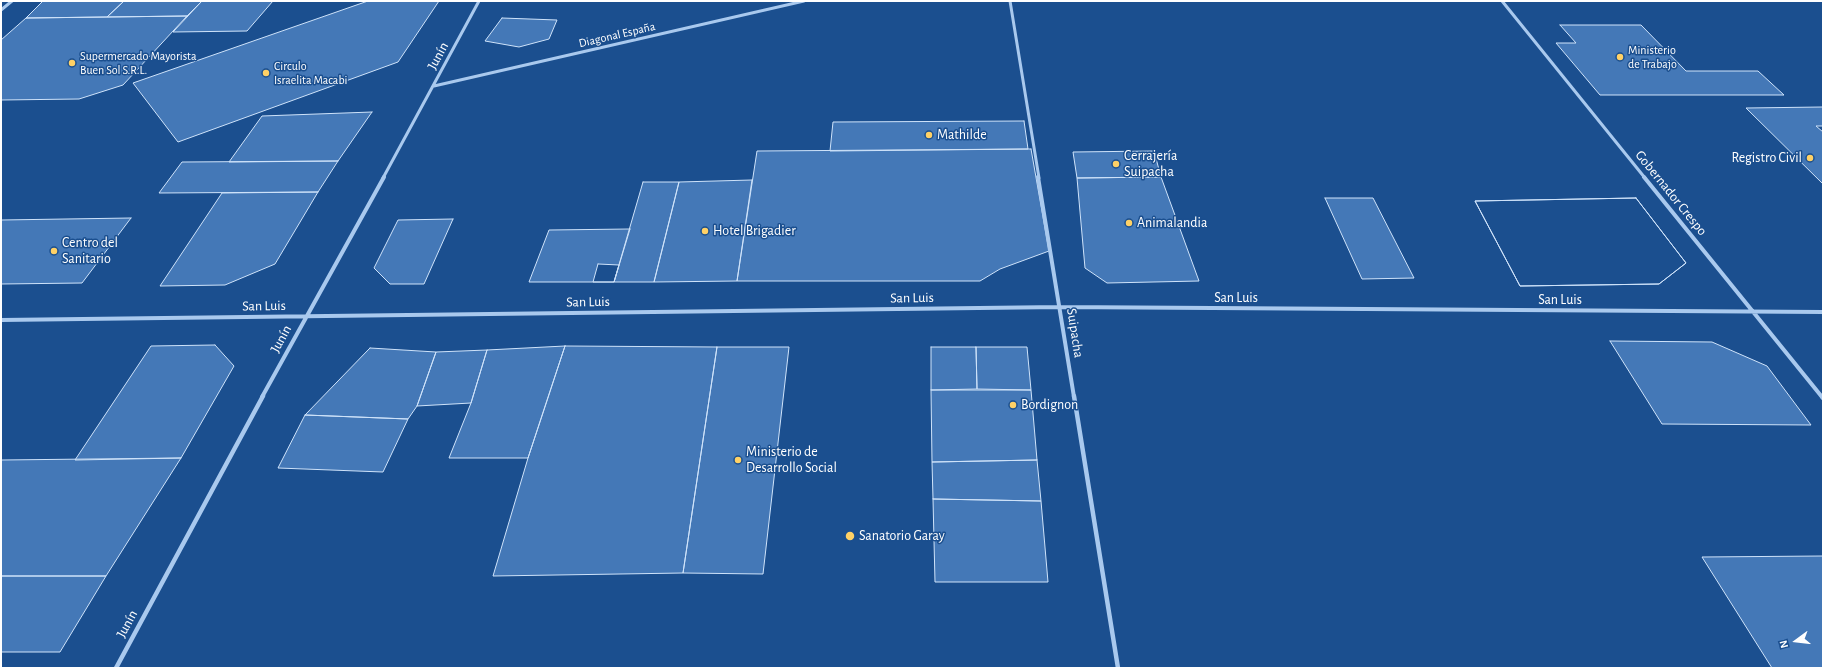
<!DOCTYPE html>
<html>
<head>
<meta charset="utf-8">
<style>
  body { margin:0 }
  #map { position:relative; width:1824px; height:669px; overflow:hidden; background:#1b4f8f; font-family:"Alegreya Sans",sans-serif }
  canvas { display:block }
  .frame { position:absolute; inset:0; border:2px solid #fff; pointer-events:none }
  .north { position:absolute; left:1776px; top:621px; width:40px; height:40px; -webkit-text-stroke:3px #1b4f8f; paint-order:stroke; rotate:255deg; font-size:11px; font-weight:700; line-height:16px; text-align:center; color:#fff }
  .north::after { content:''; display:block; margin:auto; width:14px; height:18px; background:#fff; clip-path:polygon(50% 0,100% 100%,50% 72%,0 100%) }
</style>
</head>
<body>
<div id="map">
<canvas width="1824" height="669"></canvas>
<div class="frame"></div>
<div class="north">N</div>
</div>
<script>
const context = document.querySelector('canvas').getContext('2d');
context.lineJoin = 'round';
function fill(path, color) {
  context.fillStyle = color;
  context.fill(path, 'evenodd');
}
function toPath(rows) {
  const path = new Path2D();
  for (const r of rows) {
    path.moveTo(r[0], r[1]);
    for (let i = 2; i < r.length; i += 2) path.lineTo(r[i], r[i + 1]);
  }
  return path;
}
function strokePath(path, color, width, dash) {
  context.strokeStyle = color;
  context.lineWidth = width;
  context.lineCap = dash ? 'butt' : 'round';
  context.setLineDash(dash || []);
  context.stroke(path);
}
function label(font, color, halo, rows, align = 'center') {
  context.font = font + ' "Alegreya Sans",sans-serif';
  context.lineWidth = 3;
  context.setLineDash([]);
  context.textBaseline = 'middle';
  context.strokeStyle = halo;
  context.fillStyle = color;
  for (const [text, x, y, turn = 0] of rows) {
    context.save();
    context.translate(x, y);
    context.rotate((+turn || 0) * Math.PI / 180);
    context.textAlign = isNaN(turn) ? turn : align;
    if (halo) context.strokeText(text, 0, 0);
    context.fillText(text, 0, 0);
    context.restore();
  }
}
const building = toPath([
  [43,1,124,1,107,17,26,18,43,1],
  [124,1,202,1,187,16,107,17,124,1],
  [202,1,273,1,247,31,173,32,202,1],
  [368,1,439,1,398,62,178,142,133,83,368,1],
  [187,16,123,85,79,99,1,100,1,40,26,18,187,16],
  [502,18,557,20,549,39,519,47,485,41,502,18],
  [1560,25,1641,25,1686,71,1758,71,1784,95,1600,95,1556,43,1576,43,1560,25],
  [1823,107,1823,126,1816,126,1823,132,1823,184,1746,108,1823,107],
  [372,112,338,161,229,162,262,116,372,112],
  [1024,121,1028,149,830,151,833,122,1024,121],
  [1031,149,1049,251,1000,269,980,281,737,281,757,151,1031,149],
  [1154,151,1161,177,1077,178,1073,152,1154,151],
  [338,161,318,192,159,193,182,162,338,161],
  [1161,177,1199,281,1107,283,1085,268,1077,178,1161,177],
  [752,180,737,281,654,282,679,182,752,180],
  [643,182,679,182,654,282,614,282,643,182],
  [318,192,275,264,225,285,160,286,222,193,318,192],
  [1325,198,1373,198,1414,278,1362,279,1325,198],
  [1636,198,1686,263,1659,284,1520,286,1475,201,1636,198],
  [1636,198,1686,263,1659,284,1520,286,1475,201,1636,198],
  [131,218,82,283,1,284,1,220,131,218],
  [453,219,424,284,390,284,374,268,398,220,453,219],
  [630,229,614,282,529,282,549,230,630,229],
  [598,264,619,265,614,282,593,282,598,264],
  [1610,341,1712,342,1767,366,1811,425,1662,424,1610,341],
  [215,345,234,366,181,458,75,460,151,346,215,345],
  [565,346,717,347,683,573,493,576,528,458,565,346],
  [565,346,528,458,449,458,471,403,487,350,565,346],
  [717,347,789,347,763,574,683,573,717,347],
  [931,347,976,347,977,389,931,390,931,347],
  [976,347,1027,347,1031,390,977,389,976,347],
  [370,348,436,352,417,406,408,419,305,415,370,348],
  [487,350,471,403,417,406,436,352,487,350],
  [931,390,1031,390,1037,460,932,462,931,390],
  [305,415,408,419,383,472,278,468,305,415],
  [181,458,106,576,1,576,1,460,181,458],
  [1037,460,1041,501,933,499,932,462,1037,460],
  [933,499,1041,501,1048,582,935,582,933,499],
  [1823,556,1823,668,1772,668,1702,557,1823,556],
  [1,576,106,576,60,652,1,652,1,576]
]);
fill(building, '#4478b7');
strokePath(building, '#cfe3fa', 1);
strokePath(toPath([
  [1010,1,1039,178],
  [1502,1,1645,178],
  [1,10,12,1],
  [434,86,804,1],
  [383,178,479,1]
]), '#a9c9ee', 3);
strokePath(toPath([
  [1038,177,1074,397],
  [1644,177,1822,397],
  [1,320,1060,307,1823,312],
  [262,397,384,177]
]), '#a9c9ee', 4);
strokePath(toPath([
  [1074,396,1118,668],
  [1822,396,1823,398],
  [116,668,263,396]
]), '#a9c9ee', 4.5);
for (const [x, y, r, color] of [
  [1620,57,4,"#ffd166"],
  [72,63,4,"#ffd166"],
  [266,73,4,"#ffd166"],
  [929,135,4,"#ffd166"],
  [1810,158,4,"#ffd166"],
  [1116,164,4,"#ffd166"],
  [1129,223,4,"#ffd166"],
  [705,231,4,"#ffd166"],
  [54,251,4,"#ffd166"],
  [1013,405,4,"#ffd166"],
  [738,460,4,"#ffd166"],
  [850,536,5,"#ffd166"]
]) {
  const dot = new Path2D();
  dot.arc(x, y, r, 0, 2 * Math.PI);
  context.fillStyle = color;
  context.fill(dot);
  strokePath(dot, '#1b4f8f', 1.5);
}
label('12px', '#fff', '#1b4f8f', [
  ["Diagonal España",617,35,-13]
]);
label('12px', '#fff', '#1b4f8f', [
  ["Ministerio",1628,50],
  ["de Trabajo",1628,64],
  ["Supermercado Mayorista",80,56],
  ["Buen Sol S.R.L.",80,70],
  ["Circulo",274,66],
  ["Israelita Macabi",274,80]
], 'left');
label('14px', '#fff', '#1b4f8f', [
  ["Junín",438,56,-62],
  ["Gobernador Crespo",1671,193,51],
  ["San Luis",912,298,-1],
  ["San Luis",1236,298],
  ["San Luis",1560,300],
  ["San Luis",588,302,-1],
  ["San Luis",264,306,-1],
  ["Suipacha",1075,333,81],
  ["Junín",281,339,-62],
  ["Junín",127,624,-62]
]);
label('14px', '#fff', '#1b4f8f', [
  ["Mathilde",937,135],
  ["Cerrajería",1124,156],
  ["Suipacha",1124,172],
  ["Registro Civil",1802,158,"right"],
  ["Animalandia",1137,223],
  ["Hotel Brigadier",713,231],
  ["Centro del",62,243],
  ["Sanitario",62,259],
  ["Bordignon",1021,405],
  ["Ministerio de",746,452],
  ["Desarrollo Social",746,468],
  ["Sanatorio Garay",859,536]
], 'left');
</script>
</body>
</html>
